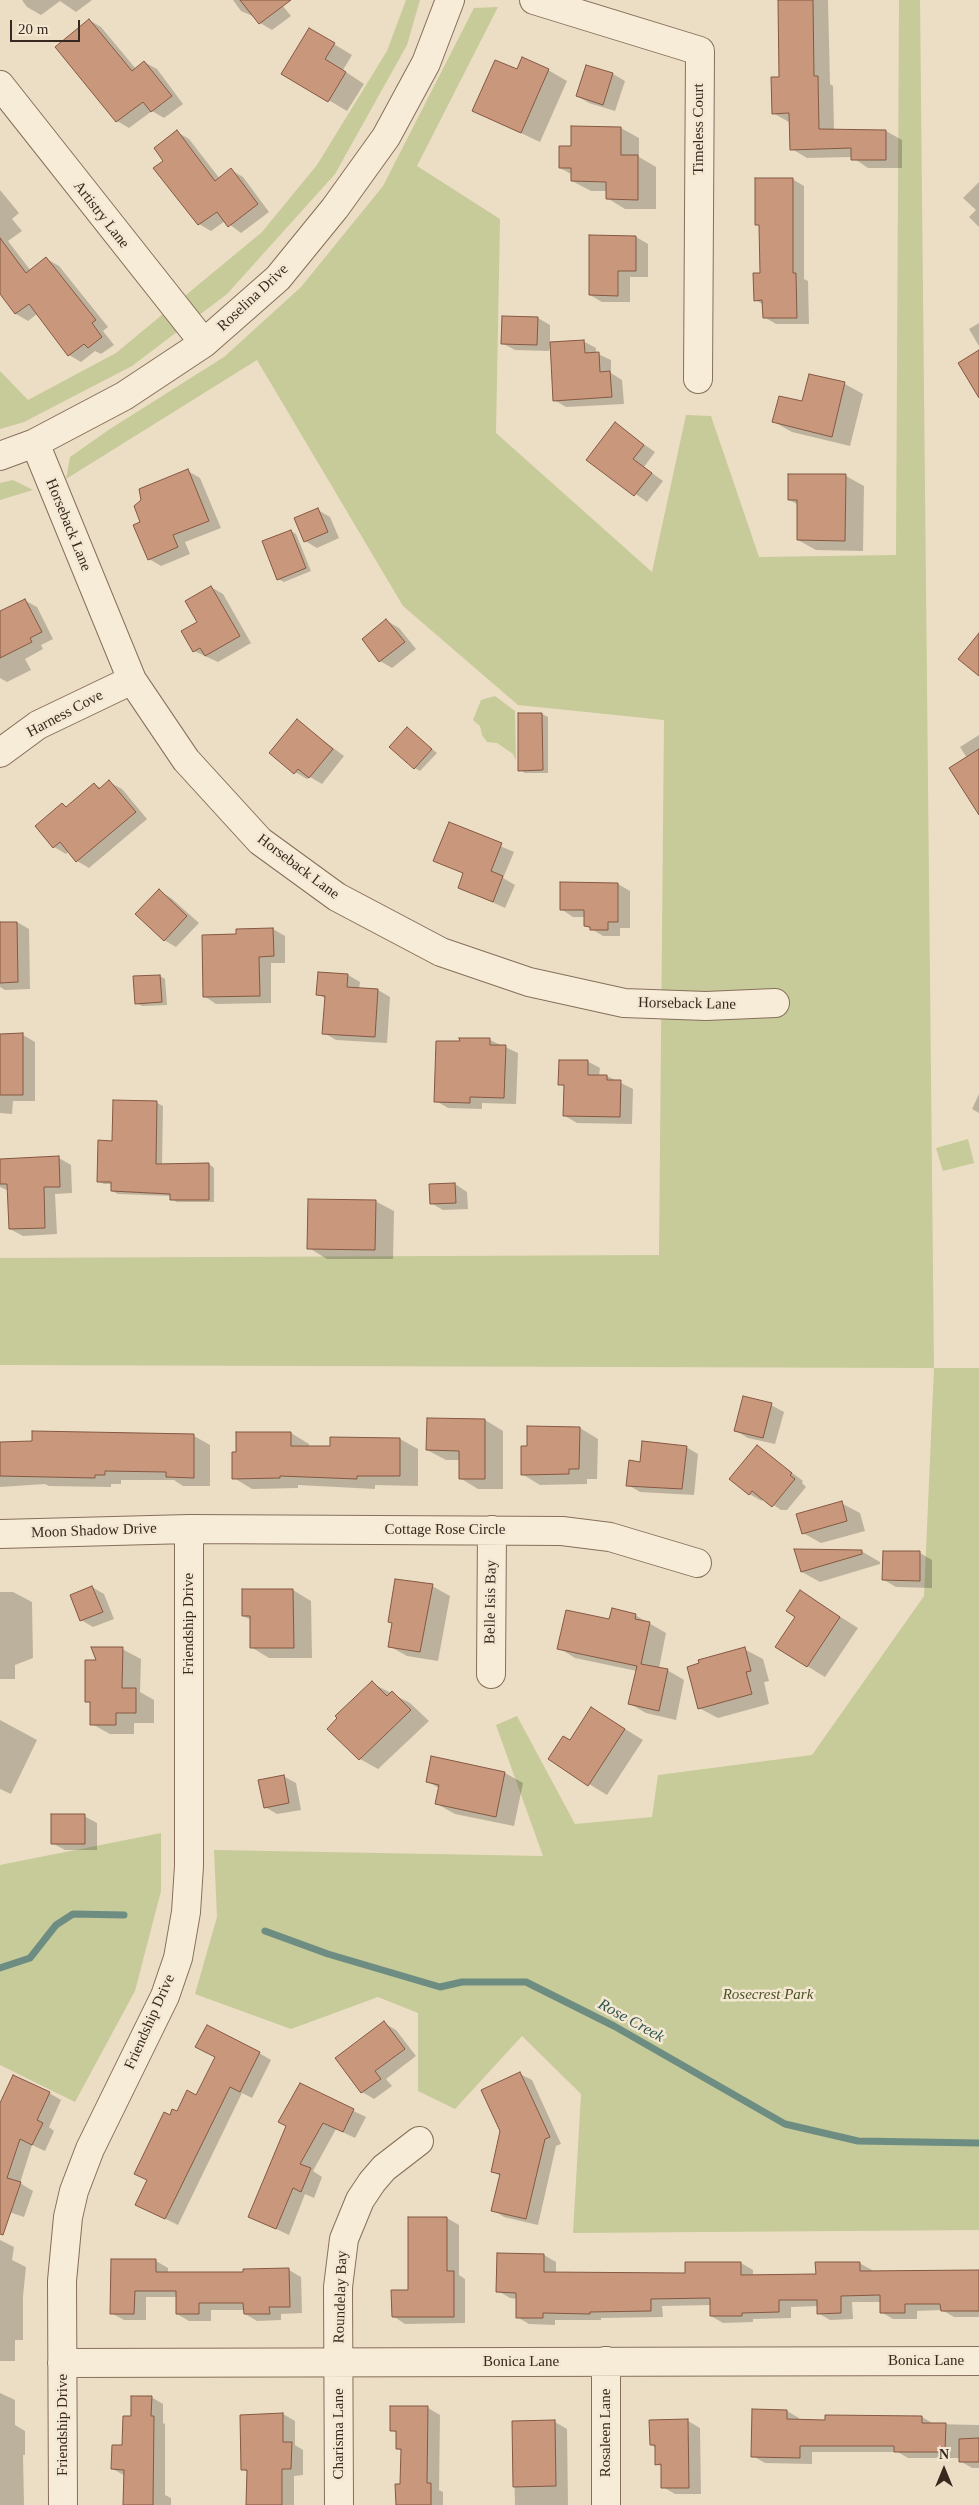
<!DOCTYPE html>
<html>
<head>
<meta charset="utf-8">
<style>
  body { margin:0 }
  #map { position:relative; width:979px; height:2505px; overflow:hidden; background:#ecdec4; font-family:Georgia,serif }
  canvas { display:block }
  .north { position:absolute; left:919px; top:2445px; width:50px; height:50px; -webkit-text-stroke:4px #f4e8d3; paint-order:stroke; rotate:0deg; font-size:14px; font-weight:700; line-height:20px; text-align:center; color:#37291f }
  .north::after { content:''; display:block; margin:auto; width:18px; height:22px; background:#37291f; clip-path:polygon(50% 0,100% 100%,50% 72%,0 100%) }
  .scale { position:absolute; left:10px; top:20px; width:70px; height:22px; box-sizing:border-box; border:2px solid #37291f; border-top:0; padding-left:6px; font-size:15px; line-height:18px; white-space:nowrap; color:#37291f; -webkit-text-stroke:4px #f4e8d3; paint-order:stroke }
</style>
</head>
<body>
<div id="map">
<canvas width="979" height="2505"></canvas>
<div class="north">N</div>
<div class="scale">20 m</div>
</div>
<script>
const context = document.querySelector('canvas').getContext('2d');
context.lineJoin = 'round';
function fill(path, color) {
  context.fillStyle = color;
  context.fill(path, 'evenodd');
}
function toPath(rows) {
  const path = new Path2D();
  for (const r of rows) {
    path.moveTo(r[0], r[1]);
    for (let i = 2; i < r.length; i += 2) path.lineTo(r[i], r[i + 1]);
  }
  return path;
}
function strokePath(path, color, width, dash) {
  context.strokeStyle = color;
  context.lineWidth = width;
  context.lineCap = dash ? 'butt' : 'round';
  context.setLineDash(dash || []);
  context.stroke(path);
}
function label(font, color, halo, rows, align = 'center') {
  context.font = font + ' Georgia,serif';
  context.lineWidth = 5;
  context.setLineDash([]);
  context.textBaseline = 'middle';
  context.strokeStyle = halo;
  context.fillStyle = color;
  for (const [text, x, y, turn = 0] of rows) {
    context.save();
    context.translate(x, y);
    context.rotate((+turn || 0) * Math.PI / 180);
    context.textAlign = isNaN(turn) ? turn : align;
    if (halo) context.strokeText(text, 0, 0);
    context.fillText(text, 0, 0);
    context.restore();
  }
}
fill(toPath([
  [406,0,420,0,407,45,335,174,227,294,132,366,24,422,0,429,0,371,28,400,116,353,262,232,317,165,387,51],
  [899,0,920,0,934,1368,979,1368,979,2230,573,2233,581,2094,522,2036,455,2109,418,2091,418,2013,378,1997,291,2029,195,1994,217,1917,214,1850,543,1856,496,1725,517,1716,575,1824,652,1817,658,1775,812,1755,924,1596,934,1368,0,1365,0,1258,659,1255,664,720,518,705,403,606,257,360,66,479,70,457,110,429,224,357,301,287,383,186,474,8,498,7,417,166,500,219,496,433,652,572,686,415,711,416,759,557,896,555],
  [13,480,33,490,0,500,0,483],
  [495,696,515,711,516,760,513,754,497,743,487,742,482,735,480,726,473,720,481,700],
  [968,1139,974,1163,943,1171,936,1148],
  [161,1833,161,1891,135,1991,75,2102,0,2065,0,1865]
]), '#c7ca99');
fill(toPath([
  [22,0,92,0,76,12,60,1,41,15,27,7],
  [233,0,278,0,291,16,272,30,260,23,255,17,241,11],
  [779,0,828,0,830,84,833,86,834,130,886,131,902,140,902,168,868,168,852,157,807,158,792,149,789,122,773,113,781,78],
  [89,20,101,27,136,69,144,62,157,69,183,104,164,118,152,111,129,128,117,121,57,47],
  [309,29,352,55,343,70,364,84,347,111,283,73],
  [587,66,613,74,625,81,615,111,589,103,577,96],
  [548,70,567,81,540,142,474,111,518,71],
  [621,128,639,138,639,157,656,167,656,209,625,209,607,198,607,191,591,191,572,181,573,175,560,168,572,148],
  [177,132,189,139,220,179,231,170,243,177,269,212,241,233,225,221,211,231,199,224,165,161],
  [792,179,804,186,804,279,808,281,809,324,776,324,764,317,764,305,755,300,761,274,760,226,757,224],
  [979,182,979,227,969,217,976,210,963,198],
  [0,190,19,213,12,219,22,231,8,241,31,271,47,259,59,266,108,327,103,331,114,345,101,354,95,351,81,362,69,355,37,314,28,321,16,314,0,292],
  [636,237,648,244,648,277,630,277,630,302,602,302,590,295],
  [538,318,550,325,550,343,583,341,596,348,596,353,611,360,611,373,622,380,624,404,566,407,554,400,551,346,550,346,549,351,515,350,502,343],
  [979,323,979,346,969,329],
  [810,375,845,384,863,394,850,446,792,432,774,422,803,403],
  [615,424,655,452,644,467,663,481,647,502,588,460],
  [188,471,200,478,221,528,185,542,190,554,161,566,149,559,142,523],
  [846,476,864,486,863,551,816,550,798,540,799,505,789,500],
  [318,510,330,517,339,538,317,548,305,541],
  [291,531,296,534,311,571,284,582,278,579],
  [211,587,223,594,251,643,218,662,194,651,199,623],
  [24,600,37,607,53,639,41,645,43,649,25,659,31,670,7,682,0,678,0,613],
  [387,621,399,628,416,649,392,668,380,661],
  [542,714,548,717,548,773,525,773,520,770],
  [297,721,344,756,322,784,310,777,307,779,295,772],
  [408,729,437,753,420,771,415,768],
  [979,735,979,812,967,758,960,747],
  [109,782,122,789,147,819,89,868,77,861,69,851,66,854,54,847,63,805,67,807,94,784,101,788],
  [449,824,514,852,503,878,515,885,505,908,459,887,464,874,435,860],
  [618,884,630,891,630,928,620,928,620,936,603,936,585,925,585,917,573,917,561,909],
  [159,891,171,898,199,923,176,947,164,940],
  [17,922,29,929,30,989,5,990,0,987,0,923],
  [273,929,285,936,285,963,271,963,271,1003,216,1004,204,996,237,935],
  [348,975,360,982,359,989,378,990,390,997,387,1043,336,1040,324,1033,326,999,318,994],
  [160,976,165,979,167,1005,142,1006,136,1003],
  [0,1035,23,1035,35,1042,35,1101,13,1101,12,1114,0,1113],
  [490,1040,518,1053,516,1104,482,1103,482,1109,448,1108,436,1101,462,1043],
  [587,1061,600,1068,599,1076,607,1076,633,1089,632,1124,577,1123,565,1116,565,1087,560,1084],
  [979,1094,979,1113,972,1109],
  [115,1101,157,1103,163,1106,162,1165,209,1164,214,1168,214,1202,177,1202,171,1199,171,1196,118,1194,112,1191,112,1184,104,1184,98,1181,113,1142],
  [59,1158,71,1165,72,1193,55,1194,57,1234,23,1236,10,1229,9,1191,0,1187,0,1160],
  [455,1184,467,1192,468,1209,443,1210,431,1203],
  [375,1201,394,1211,393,1259,327,1259,309,1248],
  [771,1405,784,1412,775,1444,748,1438,736,1431],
  [485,1420,503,1431,503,1489,478,1489,460,1478,460,1460,446,1460,427,1450],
  [580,1428,598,1439,597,1479,587,1479,587,1484,540,1485,522,1474],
  [33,1433,194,1436,210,1445,210,1486,183,1486,174,1480,121,1480,121,1484,111,1484,111,1487,49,1486,45,1484,0,1487,0,1444,33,1442],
  [291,1433,309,1444,309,1447,331,1447,400,1439,418,1449,418,1486,375,1485,375,1489,298,1485,298,1488,252,1489,234,1478],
  [757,1446,803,1481,802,1483,806,1487,787,1510,781,1510,763,1498,762,1501,749,1494],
  [686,1447,698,1454,694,1495,640,1492,628,1485],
  [841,1503,860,1513,865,1531,821,1543,803,1533],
  [861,1551,880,1562,880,1564,820,1582,802,1572],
  [884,1552,920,1553,932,1560,932,1588,896,1587,884,1580],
  [432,1586,450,1596,438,1661,407,1656,389,1646],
  [92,1587,104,1594,114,1619,93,1627,81,1620],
  [293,1590,311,1601,312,1658,269,1658,251,1647,251,1620,243,1616],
  [0,1592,13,1592,32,1602,33,1658,15,1665,15,1679,0,1679],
  [801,1592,858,1628,825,1677,807,1666,797,1616],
  [635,1615,666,1633,659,1668,667,1670,684,1680,676,1720,646,1713,630,1704,637,1671,575,1658,559,1648,610,1621],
  [122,1649,141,1659,140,1692,154,1700,154,1723,134,1723,134,1734,110,1734,92,1724,92,1704,87,1701,98,1661],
  [744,1649,763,1659,769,1681,764,1682,769,1704,718,1718,699,1708],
  [372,1683,410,1703,429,1721,378,1769,360,1759,339,1718],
  [591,1708,643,1740,607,1795,589,1784,570,1741],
  [0,1720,37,1740,11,1794,0,1789],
  [432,1758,505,1773,523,1783,514,1826,455,1814,437,1804,440,1789,427,1781],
  [283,1776,296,1783,301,1810,277,1814,265,1807],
  [84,1816,97,1823,97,1850,65,1850,52,1843],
  [384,2023,396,2030,416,2056,386,2079,392,2086,374,2099,362,2092],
  [259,2053,271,2060,252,2098,242,2093,178,2225,137,2205,148,2181,135,2173,178,2113,196,2096],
  [520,2074,532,2080,561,2144,556,2146,538,2225,504,2217,493,2210,500,2176,492,2171],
  [300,2085,366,2117,355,2138,336,2129,313,2171,322,2177,314,2198,305,2194,289,2235,250,2217,288,2126],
  [49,2093,61,2100,49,2127,54,2131,45,2151,32,2145,20,2183,33,2191,24,2217,0,2209,0,2106],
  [447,2218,459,2225,459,2275,465,2279,465,2323,405,2324,393,2316,409,2291],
  [0,2240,14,2247,12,2260,26,2267,23,2296,23,2340,15,2340,15,2361,0,2361],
  [544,2255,556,2262,556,2273,686,2274,741,2263,753,2270,753,2276,817,2275,859,2263,872,2270,872,2272,979,2272,979,2317,954,2317,942,2310,917,2311,917,2319,893,2319,881,2312,881,2302,852,2302,853,2319,830,2320,818,2313,818,2306,791,2307,791,2318,753,2319,753,2322,723,2323,711,2316,711,2305,662,2306,663,2317,601,2318,601,2320,555,2320,555,2325,529,2324,517,2317,517,2299,510,2298,498,2291],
  [156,2261,168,2268,168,2273,244,2273,289,2270,301,2277,302,2313,281,2314,281,2320,257,2321,245,2314,245,2310,211,2310,211,2321,189,2321,177,2314,177,2297,146,2297,146,2320,124,2320,111,2313],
  [0,2393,15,2400,15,2425,25,2431,25,2455,23,2455,24,2505,0,2505],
  [151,2397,163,2404,163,2423,165,2424,165,2495,171,2498,171,2505,125,2505,125,2476,113,2469,124,2446,132,2417],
  [428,2408,440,2415,439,2490,443,2492,443,2505,397,2505,402,2485,402,2451,397,2449,397,2433,391,2430],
  [787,2411,799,2418,799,2420,826,2421,826,2417,922,2417,934,2424,979,2425,979,2468,972,2468,960,2461,960,2458,908,2458,898,2452,812,2452,812,2464,765,2463,753,2456],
  [283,2414,295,2421,295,2445,303,2450,303,2475,294,2476,294,2505,248,2505,248,2472,242,2469],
  [688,2421,700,2428,701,2494,675,2494,663,2487,662,2467,657,2464,656,2448,651,2445],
  [513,2422,555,2422,567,2429,568,2505,515,2505]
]), '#0003');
strokePath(toPath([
  [265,1931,328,1954,440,1987,462,1982,526,1982,614,2026,785,2124,858,2141,979,2143],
  [0,1968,30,1958,56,1925,73,1914,124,1915]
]), '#6d8d83', 7);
const building = toPath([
  [240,0,291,0,259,24,240,0],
  [778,0,813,0,814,76,818,76,819,129,886,130,886,160,851,160,851,148,790,150,789,113,772,114,771,77,779,77,778,0],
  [89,19,132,71,144,61,172,96,151,112,143,102,116,122,55,47,89,19],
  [309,28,335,43,325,59,346,72,328,102,281,74,309,28],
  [522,57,549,69,521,133,472,111,495,60,517,69,522,57],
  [586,65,613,73,603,105,576,96,586,65],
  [571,126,621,127,621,155,638,155,638,200,606,199,606,182,571,181,571,168,559,168,559,146,571,146,571,126],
  [177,130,215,181,231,168,258,204,228,227,217,212,198,225,153,168,163,161,154,148,177,130],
  [755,178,793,178,793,273,796,273,797,318,763,318,762,300,754,301,753,273,760,273,759,225,755,225,755,178],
  [589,235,636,236,636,271,618,271,618,296,589,295,589,235],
  [0,238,26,273,46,257,96,320,92,323,102,337,88,348,84,344,68,356,29,304,15,314,0,294,0,238],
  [502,316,538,317,537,345,501,344,502,316],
  [584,340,585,353,599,352,600,372,610,371,612,397,553,401,550,342,584,340],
  [979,350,979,398,958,363,979,350],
  [809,374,845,382,832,437,772,422,779,396,802,401,809,374],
  [615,422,644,445,633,459,652,473,634,496,586,460,615,422],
  [188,469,209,521,173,535,178,547,148,560,133,525,140,522,134,506,141,500,139,489,188,469],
  [788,474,846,474,845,541,797,540,797,500,788,500,788,474],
  [318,508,328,532,304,542,294,518,318,508],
  [291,530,306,568,277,580,262,541,291,530],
  [211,586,240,636,205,656,200,648,193,652,181,631,197,622,185,601,211,586],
  [25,599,42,632,30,638,32,642,0,658,0,611,25,599],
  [386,619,405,642,379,662,362,639,386,619],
  [979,633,979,676,958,659,979,633],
  [518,713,542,713,543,770,518,771,518,713],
  [297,719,333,749,309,778,298,769,294,774,269,753,297,719],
  [407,727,432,749,414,769,389,747,407,727],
  [979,749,979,815,949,768,979,749],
  [109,780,136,812,76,862,60,842,53,848,35,826,62,803,66,807,94,783,99,789,109,780],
  [449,822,502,843,491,871,503,876,493,902,458,888,463,873,433,861,449,822],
  [560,882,618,883,618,922,608,922,608,930,590,930,590,927,584,926,584,910,560,910,560,882],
  [159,889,187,916,164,941,135,914,159,889],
  [0,922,17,922,18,982,0,983,0,922],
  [273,928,274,956,259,957,260,996,203,997,202,935,236,934,236,929,273,928],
  [318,972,348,974,347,987,378,989,375,1037,322,1034,325,996,316,995,318,972],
  [160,975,162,1002,135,1004,133,976,160,975],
  [23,1033,23,1095,0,1095,0,1034,23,1033],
  [459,1038,490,1038,490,1045,506,1045,504,1098,470,1097,470,1103,434,1102,436,1041,460,1041,459,1038],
  [559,1060,588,1060,588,1075,607,1075,607,1080,621,1080,620,1117,563,1116,564,1085,558,1085,559,1060],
  [113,1100,157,1101,156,1164,209,1163,209,1200,170,1200,170,1194,111,1191,111,1182,97,1182,98,1140,112,1141,113,1100],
  [59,1156,60,1187,44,1187,45,1228,9,1229,7,1184,0,1184,0,1159,59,1156],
  [455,1183,456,1203,430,1204,429,1184,455,1183],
  [308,1199,376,1200,375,1250,307,1249,308,1199],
  [743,1396,772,1403,763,1438,734,1431,743,1396],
  [427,1418,485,1419,485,1479,459,1479,459,1451,426,1450,427,1418],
  [527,1426,580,1427,579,1469,569,1469,569,1474,521,1475,521,1446,527,1446,527,1426],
  [32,1431,194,1434,194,1478,166,1477,166,1472,105,1471,105,1475,95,1475,95,1478,0,1476,0,1442,32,1441,32,1431],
  [236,1432,291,1432,291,1446,330,1446,330,1437,400,1438,400,1476,357,1476,357,1479,280,1476,280,1478,232,1479,232,1452,236,1452,236,1432],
  [642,1441,687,1446,682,1489,626,1486,629,1460,640,1462,642,1441],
  [757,1445,792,1473,790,1475,795,1479,772,1507,752,1491,749,1495,729,1479,757,1445],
  [842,1501,847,1521,802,1534,796,1514,842,1501],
  [794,1549,862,1550,862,1554,801,1572,794,1549],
  [883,1551,920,1551,920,1581,882,1580,883,1551],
  [395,1579,433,1584,420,1652,388,1647,392,1623,388,1622,395,1579],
  [92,1586,103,1612,80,1621,70,1595,92,1586],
  [242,1589,293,1589,294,1648,250,1648,250,1616,242,1616,242,1589],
  [800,1590,840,1617,807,1667,775,1647,795,1617,786,1611,800,1590],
  [612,1608,636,1614,635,1619,650,1622,641,1664,668,1669,659,1711,628,1704,637,1666,557,1649,566,1610,609,1619,612,1608],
  [91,1647,123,1647,122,1688,136,1688,136,1713,116,1713,116,1725,90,1725,90,1702,85,1702,85,1660,96,1660,91,1647],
  [745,1647,751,1671,746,1672,752,1694,698,1709,687,1667,699,1663,698,1660,745,1647],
  [372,1681,387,1696,392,1691,411,1710,359,1760,327,1729,337,1718,335,1716,372,1681],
  [591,1707,625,1729,588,1786,548,1759,563,1736,570,1740,591,1707],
  [431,1756,505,1772,496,1817,435,1804,439,1785,426,1782,431,1756],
  [284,1775,289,1803,264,1808,258,1780,284,1775],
  [51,1814,85,1814,85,1844,51,1844,51,1814],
  [384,2021,405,2049,375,2071,381,2079,361,2093,335,2058,384,2021],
  [207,2025,260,2052,240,2092,230,2087,165,2219,135,2205,147,2180,134,2174,164,2112,170,2115,172,2109,177,2111,187,2090,196,2095,215,2057,195,2047,207,2025],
  [520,2072,550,2137,545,2139,526,2219,491,2211,500,2174,491,2172,500,2131,481,2090,520,2072],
  [13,2075,50,2092,37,2120,43,2123,32,2145,20,2139,7,2178,21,2182,3,2235,0,2234,0,2103,13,2075],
  [300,2083,354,2109,343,2132,323,2123,300,2164,311,2168,301,2192,293,2188,276,2229,248,2217,286,2126,278,2122,300,2083],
  [408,2217,447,2217,447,2271,454,2271,454,2317,392,2317,391,2290,408,2290,408,2217],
  [497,2253,544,2254,544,2272,685,2273,685,2262,741,2262,741,2275,816,2274,815,2262,860,2262,860,2271,979,2270,979,2311,941,2311,940,2304,905,2304,905,2313,880,2313,880,2295,841,2296,841,2313,817,2314,817,2300,779,2300,779,2312,742,2313,742,2316,710,2316,710,2298,651,2299,651,2311,590,2312,590,2314,543,2313,543,2318,516,2318,516,2293,496,2292,497,2253],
  [111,2259,156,2259,156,2272,243,2272,243,2269,289,2268,290,2307,269,2307,270,2314,244,2314,243,2303,199,2303,199,2314,176,2314,176,2291,135,2291,134,2314,110,2314,111,2259],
  [131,2396,152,2396,151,2416,154,2416,153,2505,123,2505,124,2470,111,2469,112,2445,122,2445,123,2416,131,2416,131,2396],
  [390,2406,428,2406,427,2483,431,2483,431,2505,396,2505,395,2484,400,2484,401,2449,396,2449,396,2431,390,2431,390,2406],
  [752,2409,787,2410,787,2419,825,2420,825,2415,922,2416,922,2423,946,2423,945,2452,894,2452,894,2446,800,2446,800,2458,751,2457,752,2409],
  [283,2413,283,2442,292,2442,291,2469,282,2469,282,2505,246,2505,247,2470,241,2470,240,2415,283,2413],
  [688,2419,689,2488,661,2488,661,2464,655,2465,655,2445,650,2445,649,2420,688,2419],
  [555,2420,556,2486,513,2487,512,2421,555,2420],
  [979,2438,979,2462,959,2462,959,2439,979,2438]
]);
fill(building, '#c9977c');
strokePath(building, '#845842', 1);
const street = toPath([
  [534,0,700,51,698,379],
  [0,85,204,343],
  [35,443,132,680,186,760,260,841,337,897,441,952,529,982,624,1003,706,1006,775,1003],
  [0,456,35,443,124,396,204,343,278,278,335,208,386,137,426,63,450,0],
  [0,753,38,725,132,680],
  [0,1534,189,1529,562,1531,610,1537,697,1563],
  [491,1674,492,1530],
  [606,2361,606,2505],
  [62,2363,979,2361],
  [63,2505,62,2281,68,2217,74,2191,90,2149,165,1996,178,1958,186,1912,189,1866,189,1529],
  [339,2505,338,2287,344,2239,360,2200,372,2182,384,2168,419,2141]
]);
strokePath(street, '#866f5b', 30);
strokePath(street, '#f7ecd7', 28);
label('15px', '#37291f', '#f4e8d3', [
  ["Timeless Court",699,129,-90],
  ["Artistry Lane",101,215,52],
  ["Roselina Drive",253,298,-43],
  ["Horseback Lane",68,525,68],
  ["Harness Cove",65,714,-28],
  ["Horseback Lane",298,867,37],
  ["Horseback Lane",687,1004,1],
  ["Cottage Rose Circle",445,1530],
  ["Moon Shadow Drive",94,1531,-2],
  ["Belle Isis Bay",491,1602,-89],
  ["Friendship Drive",189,1624,-90],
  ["Friendship Drive",150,2022,-66],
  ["Roundelay Bay",341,2297,-88],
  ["Bonica Lane",926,2361],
  ["Bonica Lane",521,2362],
  ["Friendship Drive",63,2425,-90],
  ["Rosaleen Lane",606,2433,-90],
  ["Charisma Lane",339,2434,-90]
]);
label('italic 15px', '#4a5226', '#f4e8d3', [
  ["Rosecrest Park",768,1995]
]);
label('italic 16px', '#2f5651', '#f4e8d3', [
  ["Rose Creek",631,2021,29]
]);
</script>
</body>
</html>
